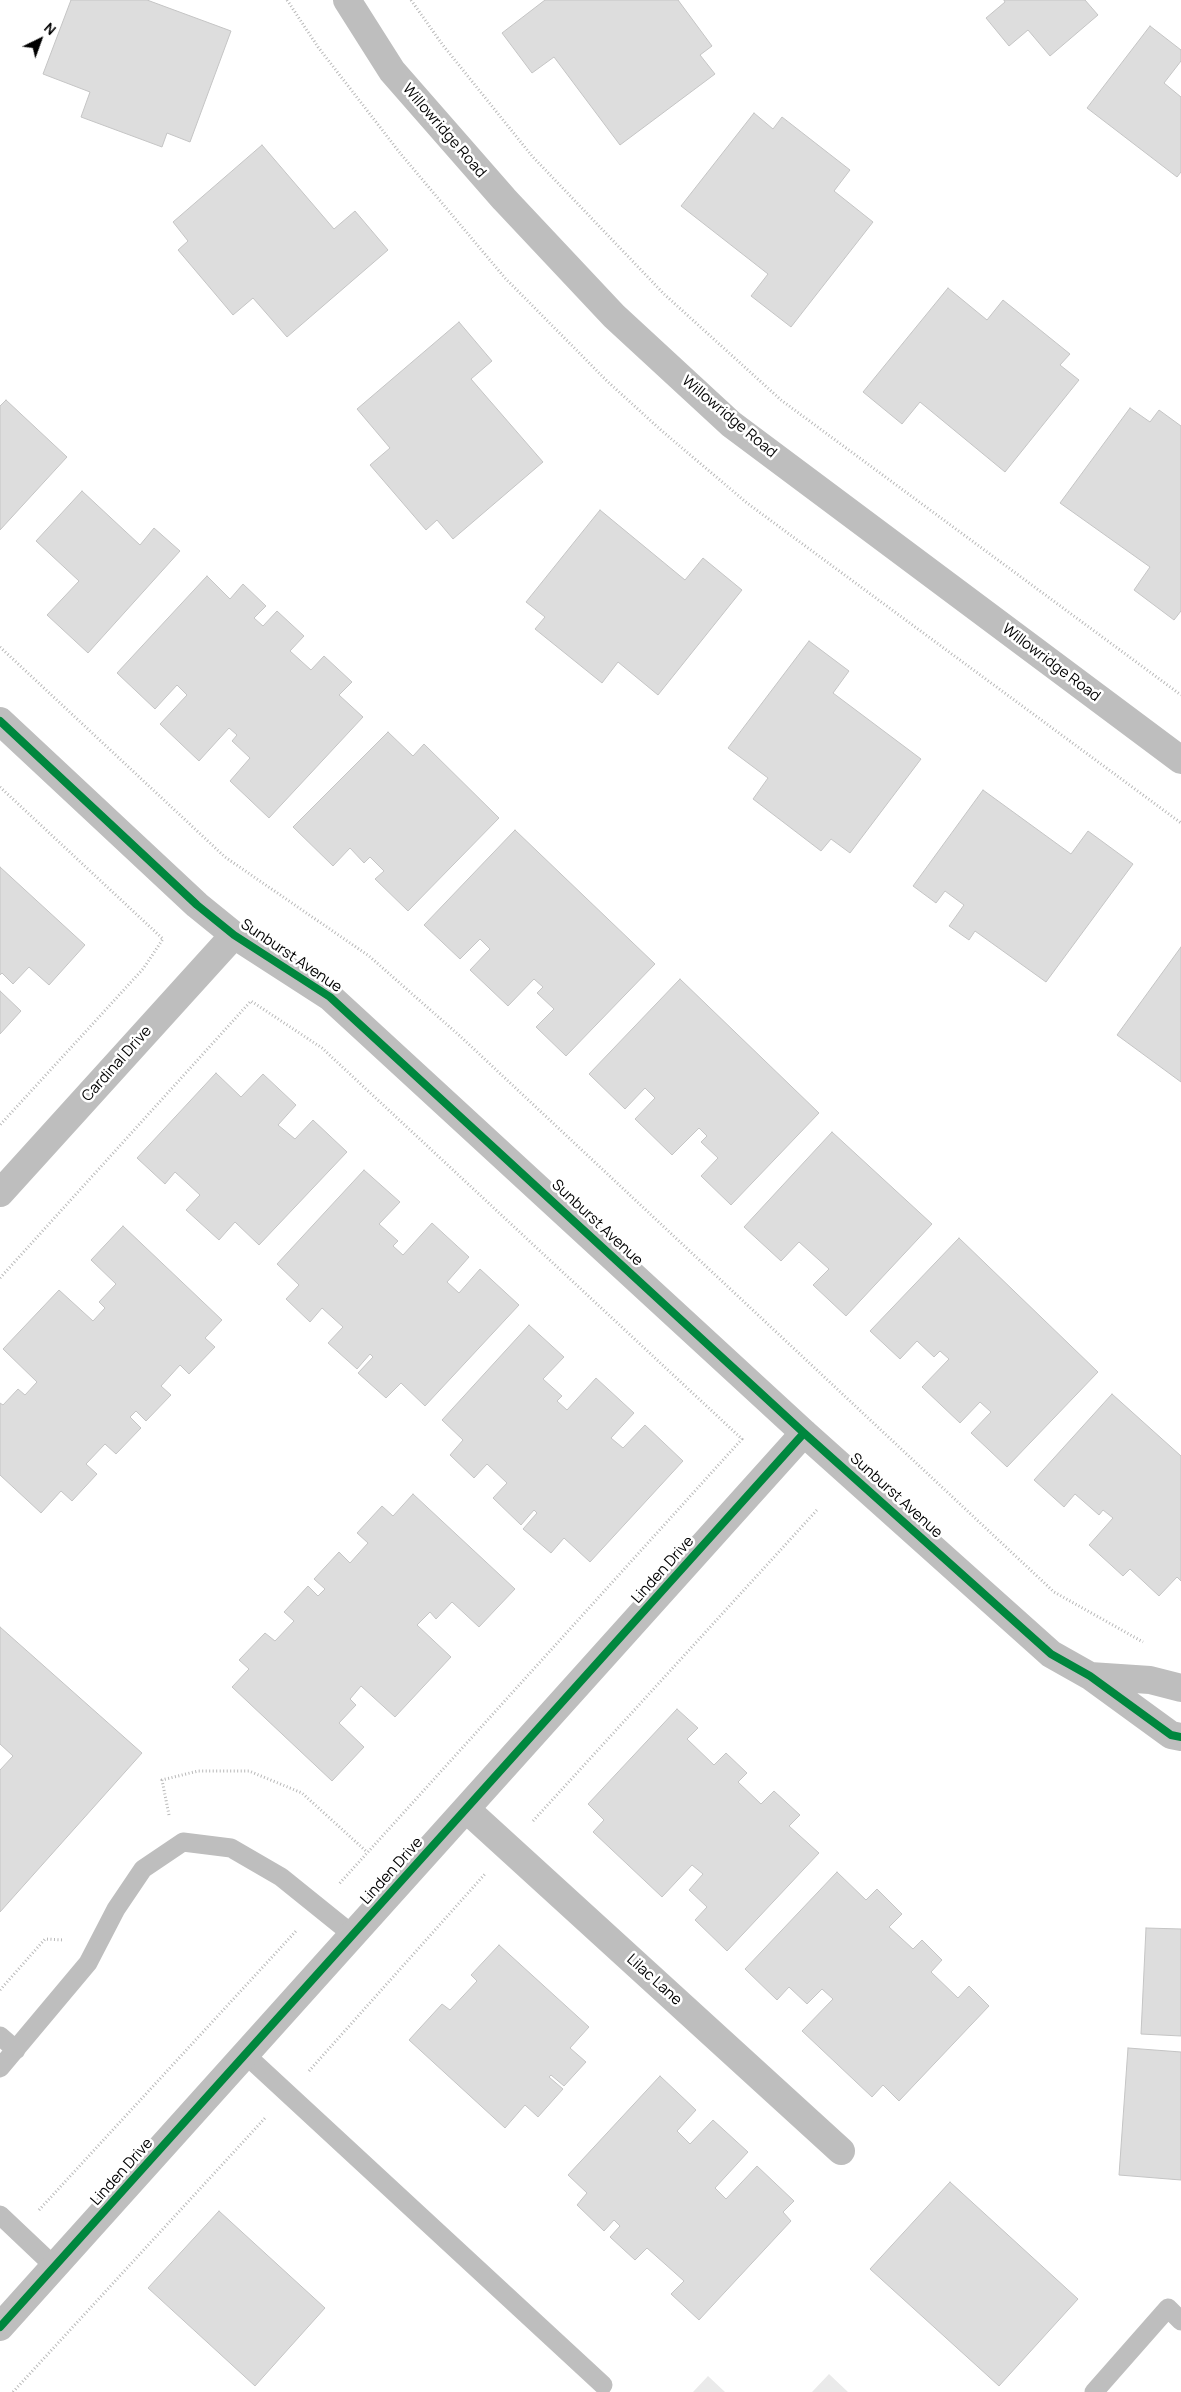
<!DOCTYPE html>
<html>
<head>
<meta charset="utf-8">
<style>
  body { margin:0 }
  #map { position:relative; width:1181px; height:2392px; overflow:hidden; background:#fff; font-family:Manrope,sans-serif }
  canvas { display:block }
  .north { position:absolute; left:15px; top:15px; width:50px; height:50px; -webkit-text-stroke:4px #fff; paint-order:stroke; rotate:42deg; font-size:14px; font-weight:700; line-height:20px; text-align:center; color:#000 }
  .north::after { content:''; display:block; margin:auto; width:18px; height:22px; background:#000; clip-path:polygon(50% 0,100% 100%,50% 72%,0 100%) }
</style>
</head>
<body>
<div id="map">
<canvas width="1181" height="2392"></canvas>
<div class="north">N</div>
</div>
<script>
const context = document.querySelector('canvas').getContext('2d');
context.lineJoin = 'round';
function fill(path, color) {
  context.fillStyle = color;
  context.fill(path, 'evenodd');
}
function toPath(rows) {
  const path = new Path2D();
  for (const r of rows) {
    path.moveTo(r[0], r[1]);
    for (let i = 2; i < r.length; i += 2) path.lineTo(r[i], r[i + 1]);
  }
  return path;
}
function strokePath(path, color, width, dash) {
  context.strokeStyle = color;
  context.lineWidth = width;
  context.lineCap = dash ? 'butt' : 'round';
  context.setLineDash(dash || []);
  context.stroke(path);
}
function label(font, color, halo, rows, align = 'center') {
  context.font = font + ' Manrope,sans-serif';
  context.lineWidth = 5;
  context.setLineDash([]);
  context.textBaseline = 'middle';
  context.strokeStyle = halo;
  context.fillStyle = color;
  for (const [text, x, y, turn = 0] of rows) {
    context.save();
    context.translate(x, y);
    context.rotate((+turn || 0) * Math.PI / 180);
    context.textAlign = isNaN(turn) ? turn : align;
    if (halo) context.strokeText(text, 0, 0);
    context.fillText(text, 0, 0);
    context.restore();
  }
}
fill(toPath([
  [829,2374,848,2392,812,2392],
  [708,2376,725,2392,693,2392]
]), '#eaeaea');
const building = toPath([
  [71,0,147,0,231,31,190,142,167,133,162,147,81,117,90,92,43,74,71,0],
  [545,0,678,0,712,46,700,55,715,74,620,145,554,57,532,73,502,33,545,0],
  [1004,0,1085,0,1098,15,1050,56,1028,30,1009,46,986,18,1005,2,1004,0],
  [1150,26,1181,50,1181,61,1164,83,1181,97,1181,172,1177,177,1087,108,1150,26],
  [754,113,773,129,782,117,850,170,834,191,873,222,791,327,751,296,768,274,681,206,754,113],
  [262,145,334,229,355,211,388,250,287,337,253,298,233,315,178,250,188,241,173,222,262,145],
  [948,288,987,320,1003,300,1070,354,1060,365,1079,380,1005,472,920,402,902,424,863,392,948,288],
  [459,322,492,361,471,379,543,462,453,539,437,520,426,530,370,465,390,448,357,409,459,322],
  [6,400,67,457,0,530,0,406,6,400],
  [1130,408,1150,422,1159,410,1181,426,1181,611,1174,620,1134,590,1150,567,1060,503,1130,408],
  [82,491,140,545,154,528,180,551,88,653,47,615,79,581,36,541,82,491],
  [600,510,685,580,703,558,742,590,658,695,618,662,602,683,535,629,545,617,526,602,600,510],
  [207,576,230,599,243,584,266,606,254,618,263,626,277,611,304,636,290,651,311,670,324,656,352,682,339,695,363,717,269,818,230,781,250,758,232,741,237,735,229,728,199,761,160,724,187,695,177,685,155,709,117,673,207,576],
  [809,641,849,671,833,693,921,759,850,853,831,839,821,851,753,799,768,778,728,748,809,641],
  [388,732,413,756,424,744,499,818,408,911,375,879,384,871,370,857,364,863,350,848,333,866,293,827,388,732],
  [983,790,1071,854,1088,831,1133,864,1046,982,975,931,969,940,949,926,964,905,945,891,936,903,913,886,983,790],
  [515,830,655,964,566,1056,536,1027,554,1009,537,993,543,987,534,979,508,1006,470,970,490,949,480,939,460,959,424,925,515,830],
  [0,867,85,945,49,985,29,967,13,984,2,973,0,975,0,867],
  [1181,947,1181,1082,1117,1035,1181,947],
  [680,979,819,1113,731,1205,701,1176,718,1158,701,1142,707,1136,699,1128,672,1155,635,1119,655,1098,645,1088,625,1109,589,1074,680,979],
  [0,991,21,1011,0,1034,0,991],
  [216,1073,241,1097,263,1074,296,1105,278,1125,295,1139,313,1120,347,1152,259,1245,235,1222,219,1240,186,1210,200,1195,175,1172,165,1184,137,1158,216,1073],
  [832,1132,932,1224,846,1316,813,1285,829,1269,799,1242,781,1261,744,1227,832,1132],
  [364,1170,400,1202,379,1224,398,1241,393,1246,403,1255,432,1223,469,1257,447,1282,459,1293,480,1269,519,1305,425,1406,401,1383,386,1398,358,1373,373,1357,370,1354,357,1369,328,1343,343,1327,322,1308,310,1322,286,1299,299,1285,277,1264,364,1170],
  [123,1226,222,1320,205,1338,215,1347,189,1374,180,1365,161,1386,171,1395,146,1421,136,1411,130,1417,141,1428,116,1454,105,1444,86,1464,97,1474,72,1501,61,1491,41,1513,0,1475,0,1403,3,1405,18,1389,25,1395,37,1382,3,1349,59,1290,93,1321,105,1308,99,1302,116,1284,91,1260,123,1226],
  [959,1238,1098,1372,1007,1467,971,1433,991,1412,980,1402,960,1423,922,1387,949,1359,940,1351,934,1357,917,1341,900,1359,870,1331,959,1238],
  [529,1325,564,1357,543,1379,562,1396,557,1401,567,1410,596,1378,634,1413,611,1438,623,1448,645,1425,683,1461,590,1562,564,1538,551,1553,523,1529,537,1513,534,1510,521,1525,493,1498,507,1483,487,1464,474,1478,450,1455,463,1440,442,1420,529,1325],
  [1112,1394,1181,1456,1181,1581,1177,1577,1159,1596,1130,1569,1123,1576,1089,1545,1113,1518,1103,1510,1099,1515,1075,1494,1064,1507,1034,1480,1112,1394],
  [413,1494,515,1589,479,1627,452,1602,436,1619,430,1612,417,1625,451,1657,395,1717,361,1686,350,1699,356,1705,339,1723,364,1747,332,1781,232,1687,249,1669,239,1660,265,1633,275,1641,294,1621,284,1612,308,1586,318,1596,325,1589,314,1579,339,1552,350,1563,368,1543,357,1533,382,1506,393,1516,413,1494],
  [0,1627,142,1753,0,1912,0,1770,13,1756,0,1744,0,1627],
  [677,1709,698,1728,687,1739,714,1765,726,1753,747,1773,738,1782,761,1804,774,1791,800,1815,789,1826,819,1853,727,1951,695,1920,707,1907,689,1890,703,1874,692,1865,662,1897,593,1832,604,1820,588,1804,677,1709],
  [837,1872,866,1900,877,1889,902,1914,889,1927,913,1949,922,1940,942,1960,931,1972,958,1998,969,1986,989,2006,899,2101,883,2085,872,2097,802,2031,833,1999,822,1989,807,2004,789,1987,777,2000,745,1969,837,1872],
  [1146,1928,1181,1929,1181,2036,1141,2034,1146,1928],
  [499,1945,589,2027,570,2048,586,2062,564,2086,551,2075,549,2077,563,2089,538,2117,525,2105,505,2128,409,2040,442,2004,450,2010,477,1981,471,1975,499,1945],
  [1128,2048,1181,2052,1181,2180,1119,2175,1128,2048],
  [660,2076,696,2110,677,2131,690,2144,713,2120,748,2152,715,2188,726,2199,757,2166,794,2201,783,2212,791,2221,699,2320,671,2294,684,2281,647,2248,635,2260,610,2237,620,2226,614,2220,604,2231,577,2205,587,2193,568,2175,660,2076],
  [950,2182,1078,2299,999,2386,870,2269,950,2182],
  [219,2211,325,2308,255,2386,148,2288,219,2211]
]);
fill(building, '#ddd');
strokePath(building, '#c5c5c5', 1);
strokePath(toPath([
  [287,0,318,47,400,153,505,278,607,381,662,431,747,503,1181,823],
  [411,0,442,44,532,156,664,294,781,400,1181,695],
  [0,647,225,857,369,956,460,1036,1054,1592,1143,1642],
  [0,787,163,939,143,969,0,1125],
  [0,1278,251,1001,322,1048,742,1439,339,1884],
  [169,1815,162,1780,198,1771,249,1771,302,1793,367,1852],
  [533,1821,817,1510],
  [0,1990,45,1939,64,1940],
  [309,2071,485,1874],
  [39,2210,296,1931],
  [13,2392,266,2117]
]), '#b8b8b8', 3, [1, 2.5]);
strokePath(toPath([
  [0,2036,16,2050],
  [246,2055,603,2385],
  [0,2068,88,1963,116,1909,143,1869,183,1842,231,1848,281,1877,353,1935],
  [0,2215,55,2267],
  [1094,2392,1168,2308,1181,2321]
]), '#bebebe', 19);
strokePath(toPath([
  [347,0,392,71,504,199,614,316,731,424,1181,760],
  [0,721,197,905,234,935,330,997,804,1433,1051,1654,1090,1676,1171,1735,1181,1737],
  [0,1193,234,935],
  [1090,1676,1150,1680,1181,1688],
  [466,1809,841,2151],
  [0,2327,804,1433]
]), '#bebebe', 28);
strokePath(toPath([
  [0,721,197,905,234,935,330,997,804,1433,1051,1654,1090,1676,1171,1735,1181,1737],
  [0,2327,804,1433]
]), '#00873e', 8);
label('15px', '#000', '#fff', [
  ["Willowridge Road",444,131,49],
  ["Willowridge Road",729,417,40],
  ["Willowridge Road",1051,663,37],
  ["Sunburst Avenue",291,956,34],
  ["Cardinal Drive",117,1064,-48],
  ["Sunburst Avenue",597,1223,43],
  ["Sunburst Avenue",896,1496,42],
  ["Linden Drive",663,1570,-48],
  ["Linden Drive",392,1871,-48],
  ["Lilac Lane",654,1980,42],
  ["Linden Drive",122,2172,-48]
]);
</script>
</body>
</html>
